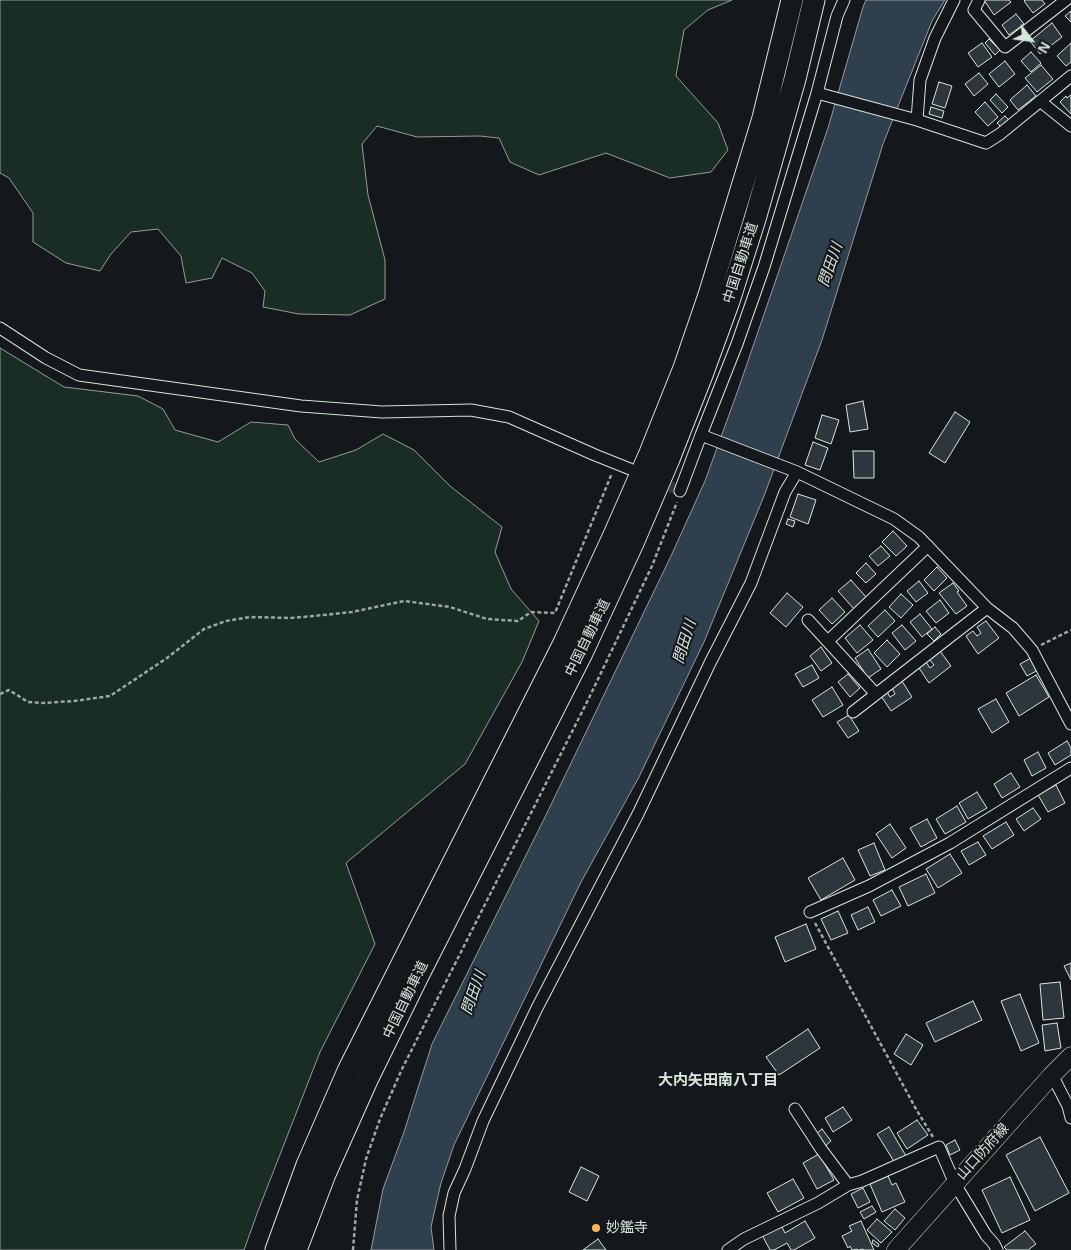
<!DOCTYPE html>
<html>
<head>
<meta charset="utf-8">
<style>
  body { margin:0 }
  #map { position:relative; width:1071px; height:1250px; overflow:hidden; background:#14181c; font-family:Helvetica,sans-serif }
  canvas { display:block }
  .north { position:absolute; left:1006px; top:15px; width:50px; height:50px; -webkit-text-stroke:4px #14181c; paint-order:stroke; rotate:120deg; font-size:14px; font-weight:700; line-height:20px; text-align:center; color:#d8e6dc }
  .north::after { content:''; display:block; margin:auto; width:18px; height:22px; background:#d8e6dc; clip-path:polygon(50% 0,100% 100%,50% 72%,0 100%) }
</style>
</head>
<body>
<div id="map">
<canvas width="1071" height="1250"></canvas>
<div class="north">N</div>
</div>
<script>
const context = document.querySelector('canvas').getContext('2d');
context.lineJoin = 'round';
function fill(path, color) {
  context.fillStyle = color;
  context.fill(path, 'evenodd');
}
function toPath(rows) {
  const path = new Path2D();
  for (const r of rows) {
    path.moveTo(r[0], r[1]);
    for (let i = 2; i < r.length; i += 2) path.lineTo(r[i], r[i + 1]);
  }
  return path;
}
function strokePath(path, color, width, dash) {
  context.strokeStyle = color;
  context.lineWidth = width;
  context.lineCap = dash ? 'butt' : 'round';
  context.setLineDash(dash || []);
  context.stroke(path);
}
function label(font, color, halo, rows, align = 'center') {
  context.font = font + ' Helvetica,"Noto Sans JP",sans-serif';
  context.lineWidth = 4;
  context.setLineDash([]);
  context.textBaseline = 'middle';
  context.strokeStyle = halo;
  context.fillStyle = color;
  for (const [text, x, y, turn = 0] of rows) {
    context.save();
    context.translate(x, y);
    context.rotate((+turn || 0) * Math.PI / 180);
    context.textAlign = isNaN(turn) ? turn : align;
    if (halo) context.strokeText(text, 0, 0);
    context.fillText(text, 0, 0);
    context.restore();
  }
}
const green = toPath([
  [0,0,732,0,708,10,684,30,676,76,718,123,728,150,711,172,670,178,606,153,539,175,510,162,499,138,480,136,417,137,377,126,362,144,368,195,385,260,385,299,350,315,299,314,263,307,265,291,252,273,222,258,212,278,186,283,181,256,158,229,131,232,111,254,100,271,66,263,33,242,33,213,9,178,0,173,0,0],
  [0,348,64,387,138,396,163,409,175,430,218,442,251,422,288,425,295,439,319,462,356,450,383,434,414,450,450,486,502,527,495,552,511,589,539,621,522,662,465,764,346,863,375,944,320,1052,258,1211,244,1250,0,1250,0,348]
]);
fill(green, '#1a2d24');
strokePath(green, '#939e99', 1);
const water = toPath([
  [866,0,945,0,932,21,883,144,822,340,764,496,704,642,639,777,580,884,454,1145,441,1183,431,1227,434,1250,371,1250,383,1189,404,1132,432,1044,545,817,671,556,705,481,738,390,828,128,863,7,866,0]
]);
fill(water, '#2f3f4d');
strokePath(water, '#939e99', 1);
const building = toPath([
  [984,0,1009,0,1011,2,994,15,984,0],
  [1025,0,1042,0,1045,4,1033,13,1024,1,1025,0],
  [1071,11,1071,22,1065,16,1071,11],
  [1016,14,1024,24,1009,35,1002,25,1016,14],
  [1052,23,1062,37,1040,54,1030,41,1052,23],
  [989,39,1000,50,995,55,985,43,989,39],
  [982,43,992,57,978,67,968,53,982,43],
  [1071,43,1071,62,1066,66,1057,56,1071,43],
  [1031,52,1041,63,1031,72,1021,61,1031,52],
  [1005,61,1015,74,999,87,989,74,1005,61],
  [1041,65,1053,79,1037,92,1025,78,1041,65],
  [979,73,988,84,974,96,965,84,979,73],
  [939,82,952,86,945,108,932,104,939,82],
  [1027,85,1036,96,1018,110,1010,100,1027,85],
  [996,94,1008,107,1002,113,990,100,996,94],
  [1071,95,1071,114,1060,102,1066,96,1067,98,1071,95],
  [985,102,998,117,988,126,975,112,985,102],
  [931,107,944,111,942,118,929,114,931,107],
  [1005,116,1009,120,1001,127,997,123,1005,116],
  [863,401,868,429,850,432,846,405,863,401],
  [955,412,970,422,945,463,929,453,955,412],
  [822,415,839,420,831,444,815,438,822,415],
  [813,442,828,448,820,470,805,465,813,442],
  [853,451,874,451,874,478,854,478,853,451],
  [798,494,816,500,808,524,790,517,798,494],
  [788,519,795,521,793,527,786,524,788,519],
  [893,531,907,546,896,556,882,542,893,531],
  [881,546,890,556,878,566,869,556,881,546],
  [866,563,876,574,866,583,856,573,866,563],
  [937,567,947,578,934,591,924,580,937,567],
  [851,580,866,597,854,609,838,591,851,580],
  [919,581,928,593,916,602,907,591,919,581],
  [953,583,959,591,957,592,967,606,956,614,939,593,953,583],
  [787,593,803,607,786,627,770,613,787,593],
  [901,594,913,605,901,618,889,607,901,594],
  [832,598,845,612,832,624,819,610,832,598],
  [940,600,949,613,936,623,926,611,940,600],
  [885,610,895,621,878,637,868,626,885,610],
  [920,614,932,629,922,637,910,622,920,614],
  [986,621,999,638,978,654,966,636,973,631,977,636,981,633,977,627,986,621],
  [860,625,873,640,857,653,845,638,860,625],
  [902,625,916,641,905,650,892,633,902,625],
  [935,627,941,634,934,641,927,634,935,627],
  [887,640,900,654,887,667,874,653,887,640],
  [821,647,832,663,821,671,810,656,821,647],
  [868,649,881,669,868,678,855,658,868,649],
  [940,651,951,666,929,683,919,668,926,662,930,668,934,665,929,659,940,651],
  [1031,658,1038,670,1027,676,1020,664,1031,658],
  [812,665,819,678,803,687,795,674,812,665],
  [848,674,860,688,850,697,838,682,848,674],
  [1036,675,1049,697,1019,716,1006,693,1036,675],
  [902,681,912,697,891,711,881,696,887,692,890,697,895,694,892,688,902,681],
  [832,687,843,705,823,717,812,700,832,687],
  [996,699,1009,722,992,733,978,709,996,699],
  [849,715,859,731,848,738,837,722,849,715],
  [1067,741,1071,748,1071,755,1055,765,1048,753,1067,741],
  [1038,752,1046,768,1032,776,1024,760,1038,752],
  [1011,773,1020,787,1002,798,994,784,1011,773],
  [1056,785,1065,803,1048,812,1038,795,1056,785],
  [977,792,987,808,968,819,959,803,977,792],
  [957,806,966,822,945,834,936,819,957,806],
  [1033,808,1041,819,1024,831,1016,819,1033,808],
  [927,819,937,838,921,847,910,828,927,819],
  [1006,822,1014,835,992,849,983,836,1006,822],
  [890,824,906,848,892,858,876,834,890,824],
  [978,842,986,855,969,865,961,851,978,842],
  [874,843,885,870,870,876,858,850,874,843],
  [950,854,962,873,938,888,926,869,950,854],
  [843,858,855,880,821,900,808,878,843,858],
  [926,874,935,893,908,906,899,887,926,874],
  [892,890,901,906,881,916,873,900,892,890],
  [868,907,875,922,858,930,851,915,868,907],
  [838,911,848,933,831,940,821,919,838,911],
  [806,924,816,949,785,962,775,937,806,924],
  [1071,963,1071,980,1064,966,1071,963],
  [1060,982,1064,1018,1043,1020,1040,984,1060,982],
  [1020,994,1039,1043,1021,1051,1001,1001,1020,994],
  [973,1001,982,1020,935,1042,926,1023,973,1001],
  [1057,1023,1061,1048,1045,1051,1042,1025,1057,1023],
  [808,1029,820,1048,779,1075,766,1057,808,1029],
  [906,1034,923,1045,911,1065,894,1054,906,1034],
  [843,1107,852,1120,833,1132,825,1118,843,1107],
  [917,1120,928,1135,907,1149,897,1133,917,1120],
  [889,1127,906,1156,895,1163,877,1134,889,1127],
  [822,1129,831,1141,825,1146,816,1134,822,1129],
  [1040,1137,1069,1193,1035,1211,1006,1155,1040,1137],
  [955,1140,960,1150,950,1155,946,1145,955,1140],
  [819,1154,834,1180,817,1189,803,1163,819,1154],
  [581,1167,599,1176,587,1201,569,1192,581,1167],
  [888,1176,892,1185,896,1183,905,1202,882,1212,870,1184,888,1176],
  [1010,1177,1030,1220,1002,1233,982,1190,1010,1177],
  [793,1179,804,1198,778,1212,767,1193,793,1179],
  [863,1188,870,1202,858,1208,851,1194,863,1188],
  [872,1206,876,1212,864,1219,860,1212,872,1206],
  [895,1209,905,1218,895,1230,884,1221,895,1209],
  [877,1219,892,1232,881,1243,867,1230,877,1219],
  [805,1221,815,1238,794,1250,791,1250,787,1243,774,1250,770,1250,762,1235,781,1225,785,1233,805,1221],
  [861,1221,874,1250,864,1250,863,1249,858,1250,857,1249,852,1250,850,1246,848,1248,842,1236,852,1231,849,1226,861,1221],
  [1025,1231,1036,1244,1028,1250,1007,1250,1004,1247,1025,1231],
  [598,1239,606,1250,583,1250,598,1239],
  [873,1240,879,1244,878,1247,872,1243,873,1240]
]);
fill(building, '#2c363c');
strokePath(building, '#d8e6dc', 1);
strokePath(toPath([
  [655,480,680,491]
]), '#313739', 11, [11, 5.5]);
const street = toPath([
  [844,0,837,16,817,93,917,120,986,143,1000,134,1071,76],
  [979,0,974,10,1005,47,1066,0],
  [1040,101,1071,126],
  [917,120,920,80,935,38,954,0],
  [0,328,46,358,79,375,301,406,382,412,471,410,509,417,595,455,630,469],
  [701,435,737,344,764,267,817,93],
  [680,491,701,435,797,472,894,519,919,537,987,608,1013,628,1032,650,1071,724],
  [808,620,875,693],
  [828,641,928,546],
  [853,712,987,608],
  [810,912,869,886,950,843,1071,768],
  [1052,1075,1068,1106,1071,1118],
  [795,1109,821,1149,848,1185,862,1181,939,1147,955,1184,986,1235,994,1244,997,1250],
  [450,1250,449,1216,454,1193,465,1169,483,1121,537,1008,638,814,710,663,751,583,785,492,797,472],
  [728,1250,744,1239,818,1203,848,1185]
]);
const primary = toPath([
  [896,1250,1052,1075,1071,1056]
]);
const highway = toPath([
  [276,1250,307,1165,348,1071,564,643,614,535,650,453,684,368,709,295,763,118,792,0],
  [296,1250,325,1174,367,1080,417,978,582,653,633,543,669,459,702,375,729,301,755,219,795,79,814,0]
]);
strokePath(street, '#d8e6dc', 13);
strokePath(primary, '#d8e6dc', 19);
strokePath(highway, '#d8e6dc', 23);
strokePath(toPath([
  [1041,645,1071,630],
  [0,694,9,690,28,702,43,703,74,701,110,696,167,658,204,629,226,621,250,617,290,618,314,616,352,612,404,601,450,607,487,619,518,621,531,612,555,613,612,473],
  [815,923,916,1109,933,1137],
  [353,1250,357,1200,366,1159,380,1119,402,1069,589,698,652,566,677,502]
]), '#9da8a2', 2.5, [4, 2.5]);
strokePath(street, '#14181c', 11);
strokePath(primary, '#14181c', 18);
strokePath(highway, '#14181c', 21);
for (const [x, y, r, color] of [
  [596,1228,5,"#ffb74d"]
]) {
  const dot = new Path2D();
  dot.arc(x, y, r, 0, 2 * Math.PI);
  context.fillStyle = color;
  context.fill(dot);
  strokePath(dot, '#14181c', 2);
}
label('14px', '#d8e6dc', '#14181c', [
  ["中国自動車道",741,263,-72],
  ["中国自動車道",588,638,-64],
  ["中国自動車道",406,1000,-64],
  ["山口防府線",983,1152,-48]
]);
label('14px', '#d8e6dc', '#14181c', [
  ["妙鑑寺",606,1228]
], 'left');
label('italic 15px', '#d8e6dc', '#14181c', [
  ["問田川",831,265,-71],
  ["問田川",685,642,-73],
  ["問田川",474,993,-71]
]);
label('bold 15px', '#d8e6dc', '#14181c', [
  ["大内矢田南八丁目",718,1081]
]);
</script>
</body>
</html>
